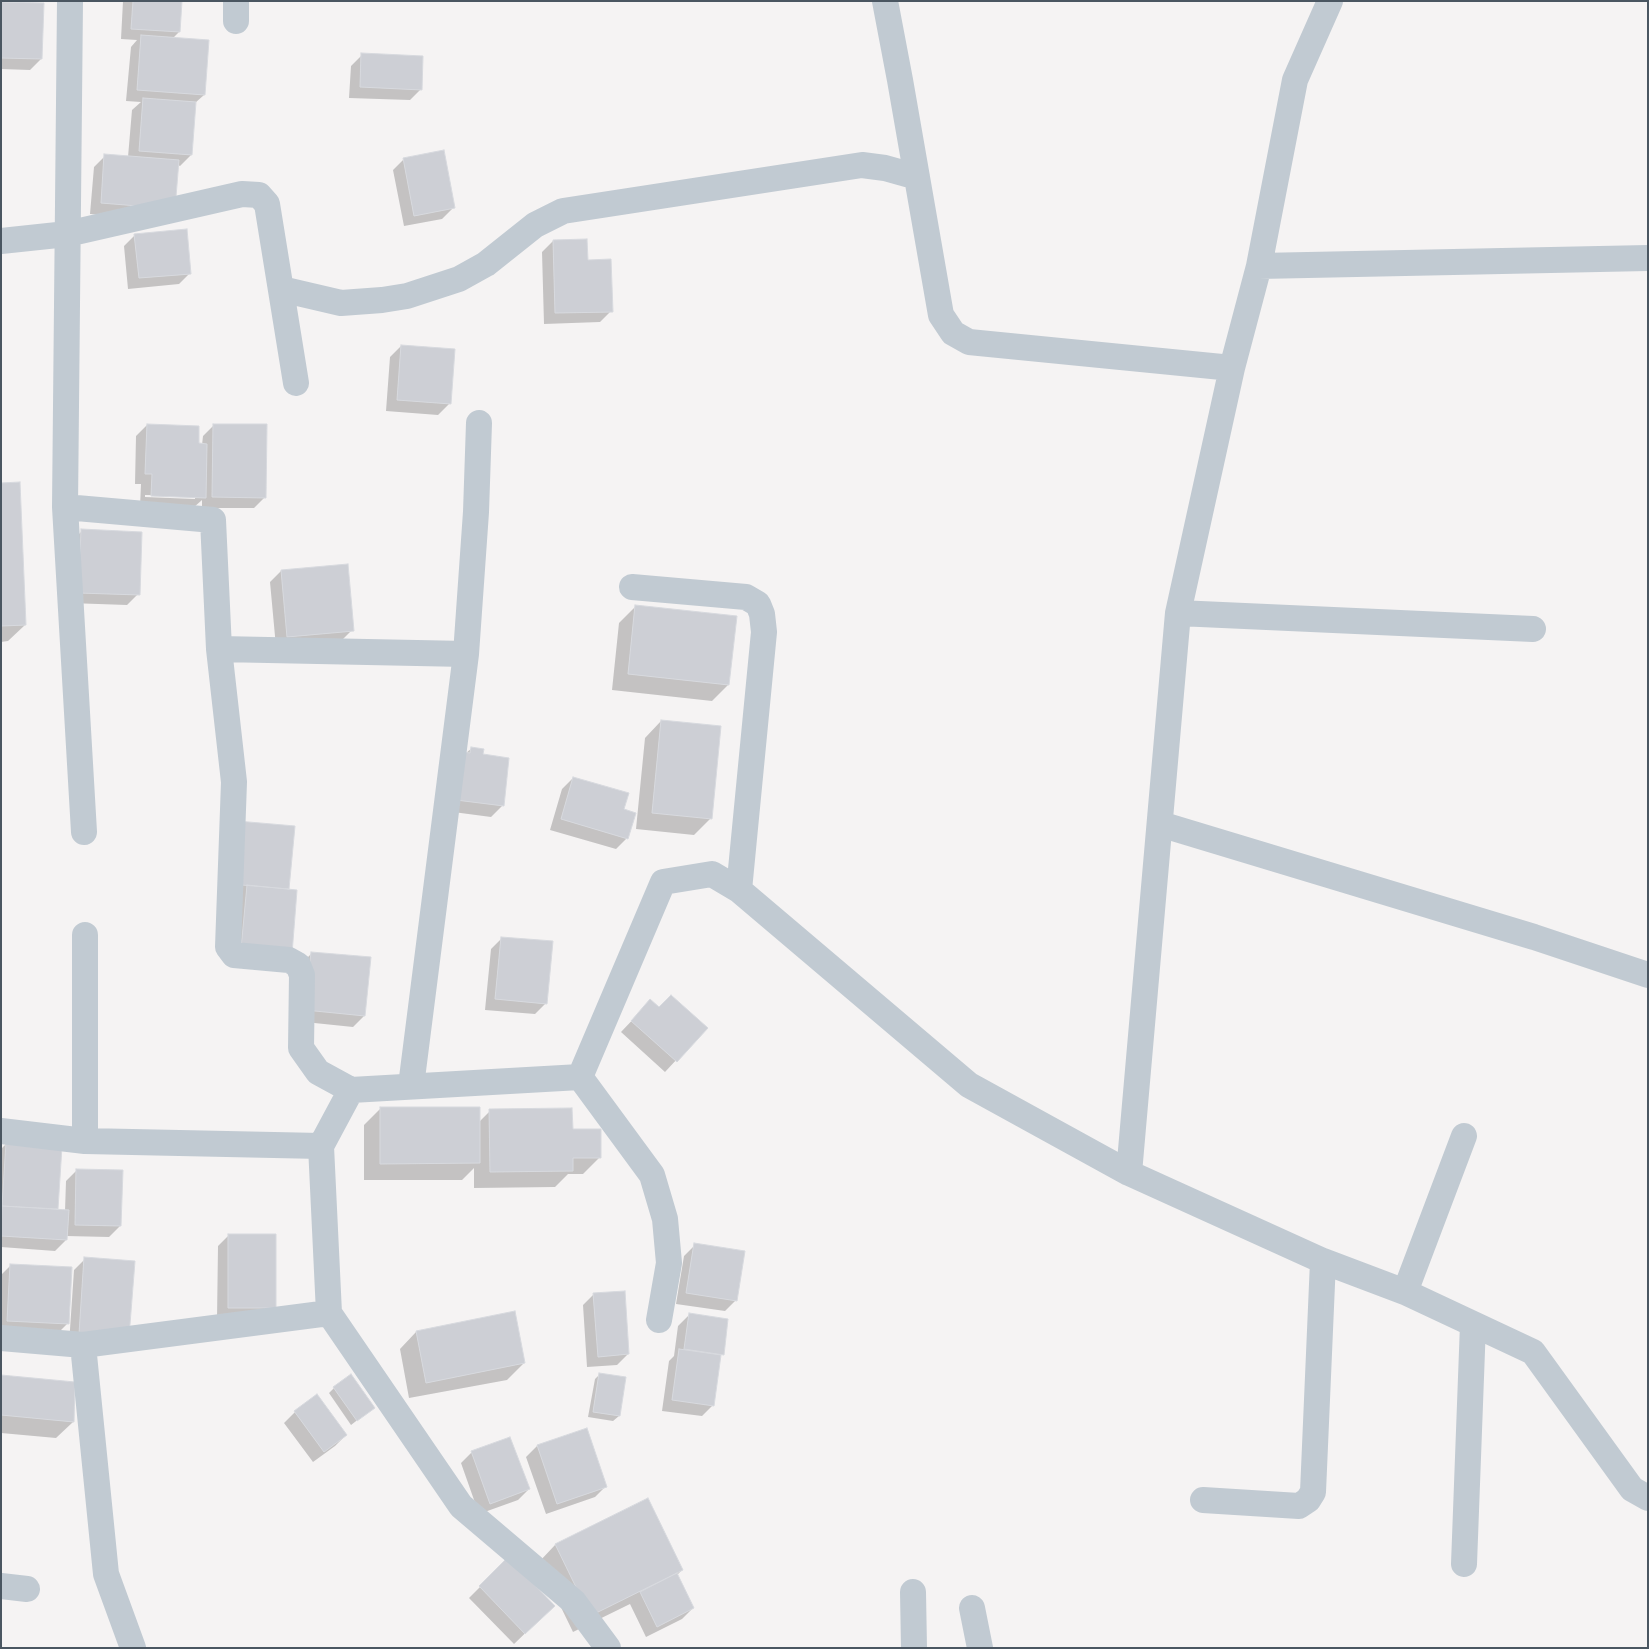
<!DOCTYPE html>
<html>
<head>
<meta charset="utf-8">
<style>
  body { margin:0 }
  #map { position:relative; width:1649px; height:1649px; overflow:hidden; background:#f5f3f3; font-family:"IBM Plex Sans",sans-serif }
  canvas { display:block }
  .frame { position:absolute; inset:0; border:2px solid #4a5661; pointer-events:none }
</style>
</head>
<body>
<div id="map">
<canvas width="1649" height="1649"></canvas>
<div class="frame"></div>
</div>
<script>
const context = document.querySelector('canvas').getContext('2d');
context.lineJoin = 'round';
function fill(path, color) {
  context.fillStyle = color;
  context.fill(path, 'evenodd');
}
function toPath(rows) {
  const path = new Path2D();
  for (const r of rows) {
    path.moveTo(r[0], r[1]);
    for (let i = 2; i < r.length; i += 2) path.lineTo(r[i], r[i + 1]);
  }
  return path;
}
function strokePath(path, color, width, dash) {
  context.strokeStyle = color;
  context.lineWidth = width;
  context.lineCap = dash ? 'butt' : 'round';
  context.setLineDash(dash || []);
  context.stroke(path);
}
fill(toPath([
  [123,1,181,1,179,32,173,38,204,95,195,103,191,155,180,166,178,165,163,220,90,214,94,167,105,156,128,157,132,110,141,102,126,101,131,47,137,40,121,39],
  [1,3,41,59,30,70,1,69],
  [362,55,421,89,410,100,349,98,351,66],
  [404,159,453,208,442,219,404,226,393,170],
  [135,235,190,273,179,284,128,289,124,246],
  [553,241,587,261,611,311,600,322,544,324,542,252],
  [401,346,449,404,438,415,386,411,390,357],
  [147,425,197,445,202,445,203,436,214,425,265,497,254,508,202,508,202,500,193,508,140,507,141,484,135,484,136,436],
  [145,495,195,496,195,499,145,497],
  [1,484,25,625,8,641,1,642],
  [82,531,138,594,127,605,69,603,71,542],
  [281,571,352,630,341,641,276,647,270,582],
  [636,606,728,685,712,701,612,690,619,623],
  [661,721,711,818,694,835,636,829,645,738],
  [472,748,482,755,502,806,491,817,438,810,466,753],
  [573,778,623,810,627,838,616,849,550,830,562,789],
  [293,828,287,890,231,959,220,894],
  [502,938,546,1003,535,1014,485,1010,491,949],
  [312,953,364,1016,353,1027,295,1021,301,964],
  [640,1012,706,1028,665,1072,621,1032],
  [381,1108,479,1122,490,1111,572,1130,600,1157,583,1174,568,1174,555,1187,474,1188,474,1168,462,1180,364,1180,364,1125],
  [6,1144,60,1147,56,1211,65,1211,66,1181,77,1170,120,1226,109,1237,66,1236,66,1240,55,1251,1,1247,1,1149],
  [229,1235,274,1308,217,1319,218,1246],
  [695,1245,736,1300,725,1311,676,1304,684,1256],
  [85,1259,128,1337,69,1344,74,1270],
  [11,1265,67,1324,56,1335,1,1332,1,1275],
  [594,1294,628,1354,617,1365,587,1367,583,1305],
  [689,1315,722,1354,719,1357,713,1405,702,1416,662,1411,669,1361,674,1356,678,1326],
  [416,1332,524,1363,507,1380,409,1398,400,1349],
  [600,1374,619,1416,613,1421,588,1417,595,1379],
  [1,1377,73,1422,56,1438,1,1433],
  [334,1388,373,1408,351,1425,329,1393],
  [295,1412,346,1435,335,1446,313,1462,284,1423],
  [586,1429,606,1486,595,1497,546,1514,526,1457,537,1446],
  [472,1452,529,1489,518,1500,479,1514,461,1463],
  [648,1500,682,1570,677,1575,693,1608,682,1619,646,1637,630,1604,573,1632,539,1562,555,1545],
  [508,1559,542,1617,514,1644,469,1598]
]), '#0003');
const building = toPath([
  [133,1,182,1,180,32,131,29,133,1],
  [1,2,44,3,42,59,1,58,1,2],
  [141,35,209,40,205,95,137,90,141,35],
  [361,53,423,56,422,90,360,87,361,53],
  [143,98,196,102,192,155,139,151,143,98],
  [444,150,455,208,414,216,403,158,444,150],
  [104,154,179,160,175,209,101,203,104,154],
  [187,229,191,274,139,278,134,234,187,229],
  [587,239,588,260,611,259,613,312,555,313,553,240,587,239],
  [401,345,455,349,451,404,397,400,401,345],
  [147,424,199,426,199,443,207,444,206,498,151,496,152,474,145,474,147,424],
  [213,424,267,424,266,498,212,497,213,424],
  [20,482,26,625,1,626,1,483,20,482],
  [81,529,142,532,140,595,79,593,81,529],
  [348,564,354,631,287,637,281,570,348,564],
  [635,605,737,616,729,685,628,674,635,605],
  [661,720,721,726,712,819,652,813,661,720],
  [471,747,484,749,483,754,509,758,504,806,448,799,454,751,470,753,471,747],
  [573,777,629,793,624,809,636,813,628,839,561,819,573,777],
  [237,821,295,826,289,889,230,884,237,821],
  [247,885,297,890,292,954,241,949,247,885],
  [501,937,553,941,547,1004,495,999,501,937],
  [311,952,371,957,365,1016,305,1010,311,952],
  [671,995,708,1028,677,1062,631,1021,650,999,659,1007,671,995],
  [380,1107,480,1107,480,1163,380,1164,380,1107],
  [572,1108,573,1129,601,1129,601,1158,573,1158,573,1171,490,1172,489,1109,572,1108],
  [6,1143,62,1146,58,1209,2,1206,6,1143],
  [76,1169,123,1170,121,1226,75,1225,76,1169],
  [2,1206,69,1210,67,1240,1,1236,2,1206],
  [228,1234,276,1234,276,1308,228,1308,228,1234],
  [694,1243,745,1251,737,1301,686,1293,694,1243],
  [84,1257,135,1261,129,1337,79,1334,84,1257],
  [10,1264,72,1267,69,1324,7,1321,10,1264],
  [625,1291,629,1354,598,1357,593,1293,625,1291],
  [515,1311,525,1363,426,1383,416,1331,515,1311],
  [689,1313,728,1319,724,1355,684,1349,689,1313],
  [679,1349,721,1355,714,1406,672,1400,679,1349],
  [599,1373,626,1377,620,1416,593,1412,599,1373],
  [351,1374,375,1408,357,1421,333,1387,351,1374],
  [1,1375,75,1382,74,1422,1,1415,1,1375],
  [317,1394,347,1435,324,1452,294,1411,317,1394],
  [587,1428,607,1487,557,1504,537,1445,587,1428],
  [510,1437,530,1489,490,1504,471,1451,510,1437],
  [648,1498,683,1570,590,1616,555,1544,648,1498],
  [508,1557,555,1606,525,1634,479,1586,508,1557],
  [677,1573,694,1608,657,1627,640,1592,677,1573]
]);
fill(building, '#cdcfd5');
strokePath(building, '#d7d9de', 1);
strokePath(toPath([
  [70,1,65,507,84,832],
  [236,1,236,21],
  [885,1,900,80,941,315,953,333,969,342,1232,368],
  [1,241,67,234,242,194,259,195,267,204,296,383],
  [1259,266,1648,258],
  [281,289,341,303,382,300,407,296,459,279,486,264,535,225,563,211,862,165,885,168,917,177],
  [65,507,213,520,219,649,234,782,228,947,234,955,289,960,298,965,302,975,301,1048,318,1072,351,1090],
  [632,587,746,597,758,604,762,614,764,632,739,890],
  [1178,613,1533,629],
  [219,649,466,654],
  [1160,824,1534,937,1648,975],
  [85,935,85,1141],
  [580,1077,652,1175,665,1219,669,1263,659,1320],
  [411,1086,466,654,476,512,479,423],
  [1,1131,85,1141,321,1146],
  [1129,1173,1178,613,1232,368,1259,266,1295,80,1330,1],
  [1405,1292,1464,1136],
  [1,1338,83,1345,329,1313],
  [83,1345,106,1574,133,1648],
  [1203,1500,1299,1506,1308,1500,1313,1492,1323,1261],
  [1464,1564,1473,1324],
  [1,1586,27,1589],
  [913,1592,914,1648],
  [972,1608,980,1648],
  [608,1648,574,1602,461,1506,329,1313,321,1146,351,1090,580,1077,663,882,712,874,739,890,969,1085,1129,1173,1323,1261,1405,1292,1533,1352,1632,1489,1648,1498]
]), '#c1cad2', 26);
</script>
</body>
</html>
